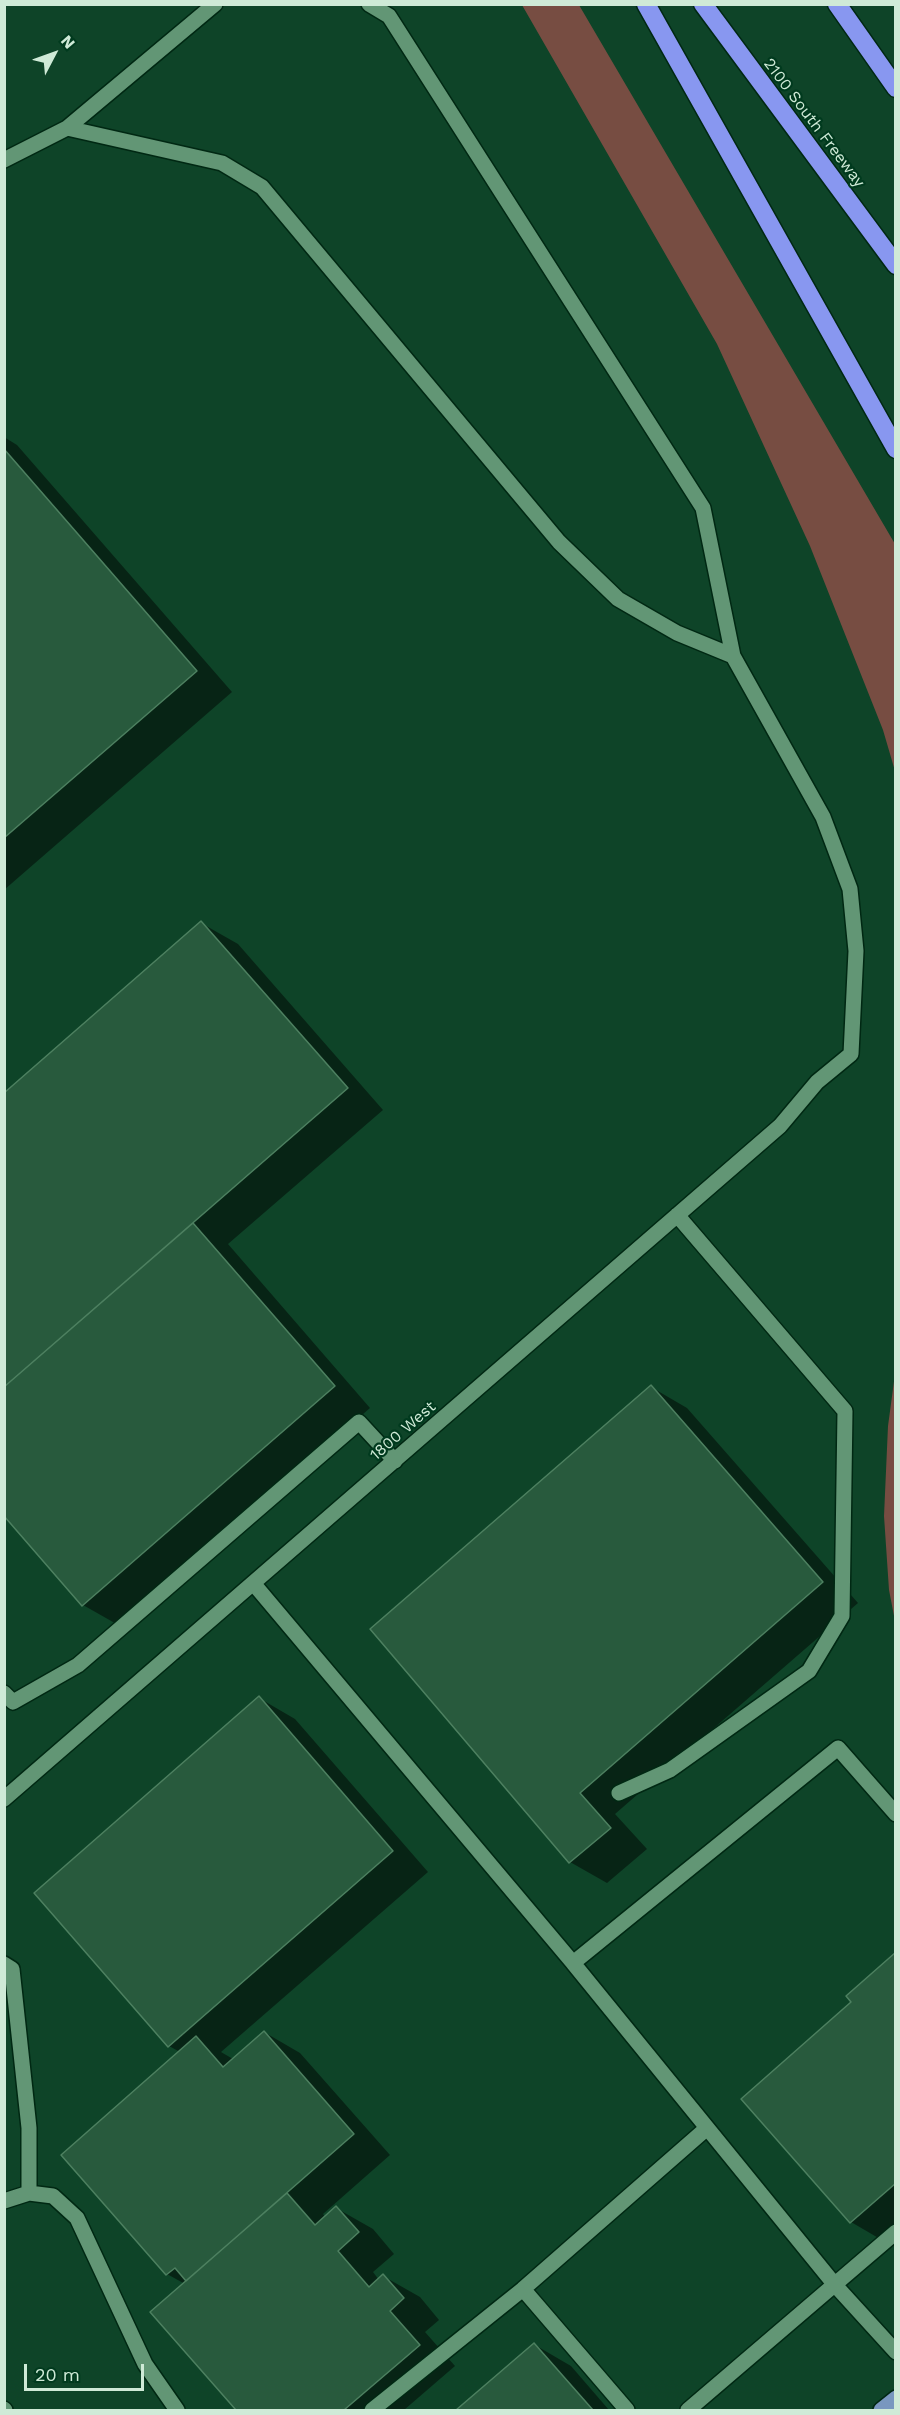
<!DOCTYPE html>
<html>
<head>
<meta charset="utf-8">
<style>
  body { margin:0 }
  #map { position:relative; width:900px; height:2415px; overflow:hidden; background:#0e4428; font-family:"Work Sans",sans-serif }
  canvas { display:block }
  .frame { position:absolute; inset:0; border:6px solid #cfead7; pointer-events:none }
  .north { position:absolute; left:24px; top:24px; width:60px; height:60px; -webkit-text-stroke:4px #003a1e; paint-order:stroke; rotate:49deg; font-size:16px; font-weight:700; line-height:24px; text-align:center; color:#cfead7 }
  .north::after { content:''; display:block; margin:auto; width:21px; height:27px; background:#cfead7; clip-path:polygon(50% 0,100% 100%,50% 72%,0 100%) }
  .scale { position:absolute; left:24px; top:2364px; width:120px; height:27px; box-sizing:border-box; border:3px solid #cfead7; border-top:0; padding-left:8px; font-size:18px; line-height:21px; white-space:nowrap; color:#cfead7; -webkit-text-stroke:4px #003a1e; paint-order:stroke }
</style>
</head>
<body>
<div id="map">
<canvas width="900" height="2415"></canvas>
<div class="frame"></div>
<div class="north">N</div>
<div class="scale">20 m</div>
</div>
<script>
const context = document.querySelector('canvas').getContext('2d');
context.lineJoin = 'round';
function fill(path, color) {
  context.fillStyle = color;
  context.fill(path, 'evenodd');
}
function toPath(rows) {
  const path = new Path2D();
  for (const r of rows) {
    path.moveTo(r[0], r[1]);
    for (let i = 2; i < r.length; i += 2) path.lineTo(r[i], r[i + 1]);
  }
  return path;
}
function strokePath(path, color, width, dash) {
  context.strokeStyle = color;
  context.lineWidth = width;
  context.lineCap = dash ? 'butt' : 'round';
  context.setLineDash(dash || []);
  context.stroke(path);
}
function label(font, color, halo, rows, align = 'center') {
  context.font = font + ' "Work Sans",sans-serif';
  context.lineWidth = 4.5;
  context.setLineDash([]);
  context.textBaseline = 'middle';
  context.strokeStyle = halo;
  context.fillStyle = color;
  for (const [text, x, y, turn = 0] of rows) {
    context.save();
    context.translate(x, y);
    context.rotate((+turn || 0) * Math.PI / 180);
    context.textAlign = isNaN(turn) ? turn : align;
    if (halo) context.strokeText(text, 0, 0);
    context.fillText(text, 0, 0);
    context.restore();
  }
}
fill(toPath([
  [522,5,579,5,895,544,895,771,883,730,810,546,717,344],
  [895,1374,896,1621,895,1621,889,1590,884,1516,888,1426]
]), '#774d42');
fill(toPath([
  [4,437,17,445,232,692,4,890],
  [201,923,238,944,383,1110,228,1244,370,1408,120,1626,83,1605,4,1514,4,1095],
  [651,1387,687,1408,858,1603,615,1814,647,1849,607,1883,570,1862,372,1630],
  [259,1698,295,1719,428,1872,221,2052,233,2059,264,2032,300,2053,390,2155,323,2214,326,2218,336,2208,373,2229,394,2254,373,2272,379,2280,383,2276,420,2297,439,2320,425,2332,455,2366,404,2410,238,2410,152,2312,185,2284,167,2274,180,2052,169,2046],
  [896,1954,896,2235,887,2243,851,2222,854,2002],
  [535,2345,571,2366,609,2410,459,2410]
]), '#0007');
const building = toPath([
  [4,449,197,671,4,838,4,449],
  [201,921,348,1088,4,1387,4,1093,201,921],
  [193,1223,335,1386,82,1606,4,1516,4,1387,193,1223],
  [651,1385,823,1582,580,1793,611,1828,569,1863,370,1629,651,1385],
  [259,1696,393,1851,168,2047,34,1893,259,1696],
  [896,1952,896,2183,850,2223,741,2099,851,2002,846,1996,896,1952],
  [264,2031,354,2134,186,2281,175,2268,166,2275,61,2155,196,2036,223,2067,264,2031],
  [287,2193,315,2225,336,2206,359,2232,338,2251,369,2287,383,2274,404,2298,390,2311,420,2345,344,2410,236,2410,150,2312,287,2193],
  [534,2343,593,2410,456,2410,534,2343]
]);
fill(building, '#285a3d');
strokePath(building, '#4d8060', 1.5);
const minor = toPath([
  [67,128,222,163,262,187,559,542,618,599,677,633,733,656],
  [4,160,67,128,215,4],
  [253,1583,573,1963,838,1748,896,1814],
  [4,1693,13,1702,78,1665,359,1422,395,1461],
  [619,1793,670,1770,809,1671,842,1616,845,1411,677,1215],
  [4,1799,780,1126,817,1082,851,1054,856,951,850,889,823,817,733,656,703,508,389,16,369,4],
  [573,1963,835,2285,896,2352],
  [4,1964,12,1969,29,2128,29,2193],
  [4,2201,29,2193,53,2196,77,2218,145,2364,177,2410],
  [523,2289,707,2128],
  [4,2409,5,2410],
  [372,2410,523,2289,627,2410],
  [688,2410,896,2232]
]);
const major = toPath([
  [881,2410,896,2398]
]);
const highway = toPath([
  [646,4,896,449],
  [703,4,896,265],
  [837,4,896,88]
]);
strokePath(minor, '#002813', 18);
strokePath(major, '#002813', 18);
strokePath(highway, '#002813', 21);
strokePath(minor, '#629675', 15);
strokePath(major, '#7997bf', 15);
strokePath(highway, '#8897f0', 18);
label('16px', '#cfead7', '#003a1e', [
  ["2100 South Freeway",814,123,53],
  ["1800 West",403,1431,-41]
]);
</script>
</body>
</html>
